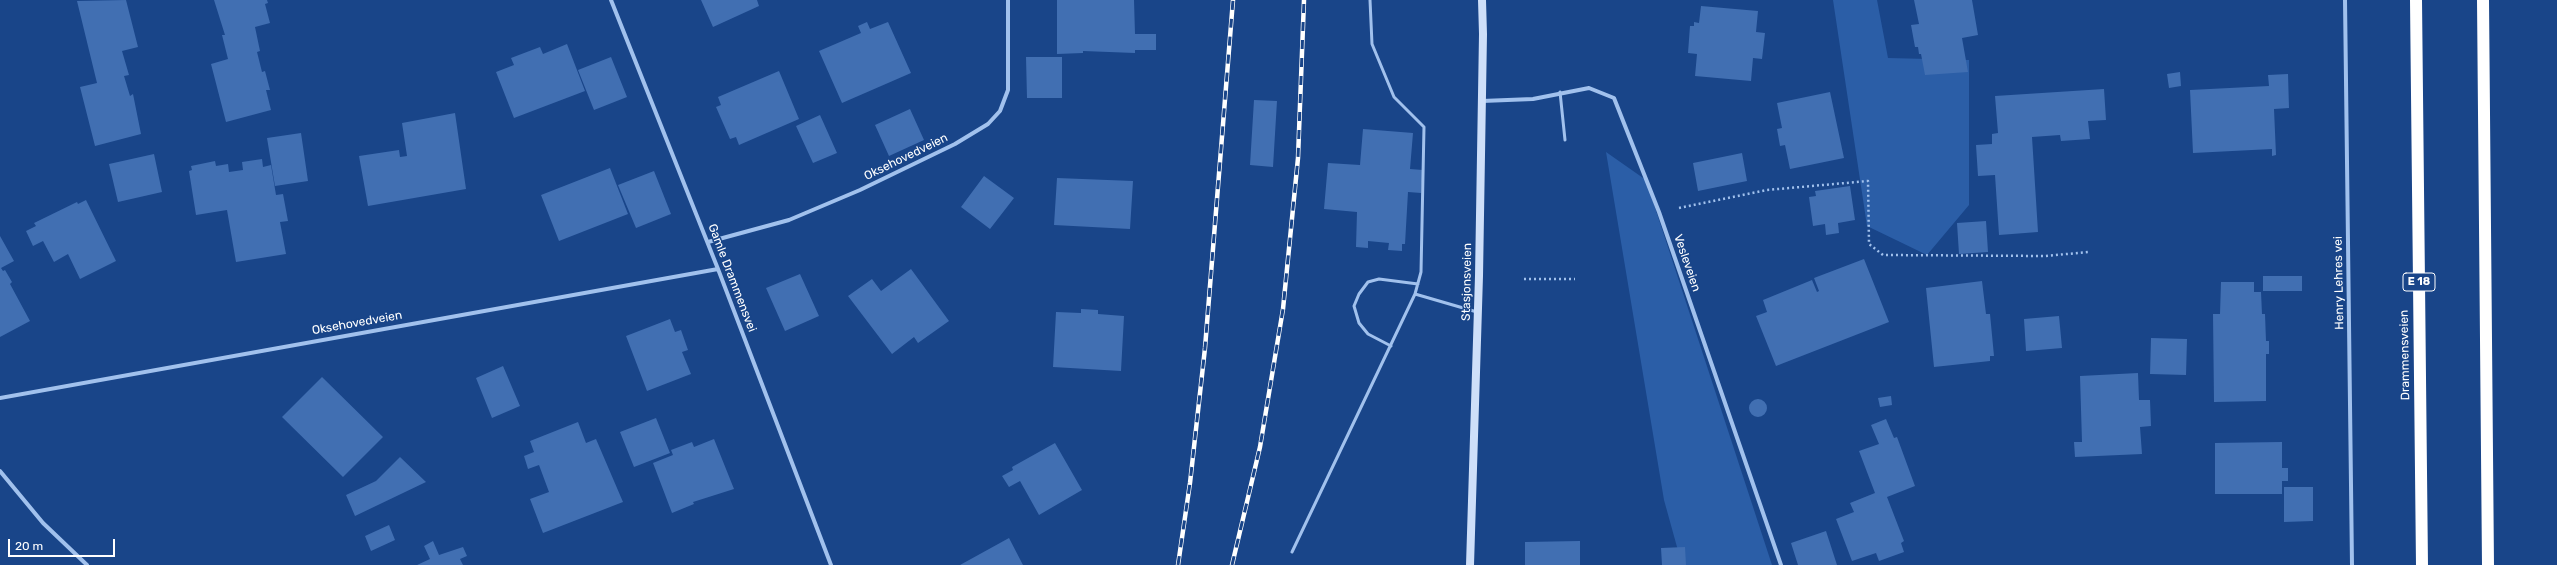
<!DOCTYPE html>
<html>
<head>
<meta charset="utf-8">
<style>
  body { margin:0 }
  #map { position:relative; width:2557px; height:565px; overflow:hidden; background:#194589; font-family:Rubik,sans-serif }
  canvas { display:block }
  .scale { position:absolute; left:8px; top:539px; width:107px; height:18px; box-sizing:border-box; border:2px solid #fff; border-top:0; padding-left:5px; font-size:12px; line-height:14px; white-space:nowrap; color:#fff; -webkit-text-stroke:3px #194589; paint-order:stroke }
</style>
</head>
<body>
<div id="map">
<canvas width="2557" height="565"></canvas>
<div class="scale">20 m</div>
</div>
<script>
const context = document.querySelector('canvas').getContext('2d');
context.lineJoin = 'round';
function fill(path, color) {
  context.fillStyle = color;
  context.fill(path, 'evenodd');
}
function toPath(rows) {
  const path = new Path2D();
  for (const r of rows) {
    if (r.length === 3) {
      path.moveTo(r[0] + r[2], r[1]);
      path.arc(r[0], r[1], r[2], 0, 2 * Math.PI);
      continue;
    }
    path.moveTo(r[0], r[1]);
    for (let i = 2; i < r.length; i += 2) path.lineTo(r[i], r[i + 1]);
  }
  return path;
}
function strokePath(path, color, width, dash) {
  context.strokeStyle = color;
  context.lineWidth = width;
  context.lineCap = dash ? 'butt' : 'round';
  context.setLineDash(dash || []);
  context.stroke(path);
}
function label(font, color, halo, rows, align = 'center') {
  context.font = font + ' Rubik,sans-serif';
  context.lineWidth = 3;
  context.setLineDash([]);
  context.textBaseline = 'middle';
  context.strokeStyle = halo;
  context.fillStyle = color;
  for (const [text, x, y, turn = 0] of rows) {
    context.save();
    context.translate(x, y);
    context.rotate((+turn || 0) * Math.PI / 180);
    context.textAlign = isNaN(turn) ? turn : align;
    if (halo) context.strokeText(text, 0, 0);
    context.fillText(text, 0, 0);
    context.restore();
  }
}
fill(toPath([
  [1833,0,1877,0,1888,58,1969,60,1969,205,1927,255,1867,226],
  [1606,152,1646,180,1772,565,1682,565,1664,500]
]), '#2b5ea7');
fill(toPath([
  [126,0,138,47,122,51,129,75,124,76,130,96,133,94,141,134,95,146,80,87,97,83,77,1],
  [214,0,267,0,268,3,265,4,270,23,255,27,260,51,257,52,262,72,265,71,270,90,266,90,271,110,226,122,211,64,228,59,222,35,225,35],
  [701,0,757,0,759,6,713,27],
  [1057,0,1134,0,1135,34,1156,34,1156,50,1135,50,1135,53,1083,51,1083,53,1057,54],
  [1914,0,1972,0,1978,35,1962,38,1968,72,1925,75,1921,54,1919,54,1918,47,1915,47,1911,25,1919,24],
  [1701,6,1758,11,1756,32,1765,33,1762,59,1753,58,1751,81,1695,76,1697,54,1688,53,1690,26,1694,26,1694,22,1699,23],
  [867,22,870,29,888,22,911,73,842,103,819,51,861,33,858,26],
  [567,44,585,91,514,118,496,72,514,65,511,58,540,47,543,54],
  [611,57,627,97,594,110,578,70],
  [1026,57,1062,57,1062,98,1027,98],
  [779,71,799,119,739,145,736,137,730,139,716,107,721,105,718,97],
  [2180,72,2181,86,2169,88,2167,74],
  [2288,74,2289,108,2274,109,2276,155,2272,156,2272,149,2193,153,2190,90,2269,86,2268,75],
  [2104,89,2106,120,2088,121,2090,139,2061,141,2060,135,2032,137,2038,232,1999,235,1995,175,1978,176,1976,145,1992,144,1992,134,1998,133,1995,96],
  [1830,92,1844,158,1790,169,1785,145,1780,146,1777,129,1782,128,1777,103],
  [1254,100,1277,101,1273,167,1250,165],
  [910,109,924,140,889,156,875,125],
  [455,113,466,189,368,206,359,156,399,150,400,157,407,156,402,123],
  [820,115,837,153,813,163,796,126],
  [1363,129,1413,133,1410,169,1423,170,1421,193,1408,192,1405,244,1402,244,1402,251,1388,250,1389,243,1368,241,1368,248,1356,247,1357,212,1324,209,1328,163,1360,165],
  [301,133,308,181,275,186,267,138],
  [1742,153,1747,181,1698,191,1693,163],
  [154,154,162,192,118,202,109,164],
  [262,159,263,167,271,165,276,195,283,194,288,221,280,222,286,254,236,262,227,210,196,215,189,171,192,170,191,166,215,161,216,166,228,164,229,172,243,170,242,162],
  [610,168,628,214,559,241,541,195],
  [654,171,671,214,636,228,618,185],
  [984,176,1014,198,990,229,961,207],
  [1057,178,1133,181,1130,229,1054,225],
  [1850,186,1855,220,1838,223,1839,233,1826,235,1825,224,1813,226,1809,197,1816,196,1815,191],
  [86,200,116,261,80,279,68,254,54,262,43,241,33,246,26,231,36,226,34,223,77,202,78,204],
  [1986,221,1988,252,1959,254,1957,223],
  [0,236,14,261,1,268,3,271,5,270,12,282,10,284,30,321,0,337],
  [1864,259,1889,322,1776,366,1756,316,1767,312,1763,300,1812,280,1817,292,1819,291,1814,278],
  [911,269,949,321,918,343,914,337,892,354,848,296,872,279,881,291],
  [800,274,819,316,785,331,766,288],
  [2263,276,2302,276,2302,291,2263,291],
  [1982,281,1986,314,1990,314,1994,356,1990,356,1990,361,1934,367,1926,288],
  [2221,282,2254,282,2254,292,2261,292,2262,314,2265,314,2266,341,2269,341,2269,354,2266,354,2266,401,2214,402,2213,314,2220,314],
  [1081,309,1098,310,1098,314,1124,316,1121,371,1053,367,1056,312,1081,313],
  [2059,316,2062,348,2026,351,2024,319],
  [670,319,675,332,681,330,688,350,682,352,691,374,647,391,626,336],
  [2151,338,2187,339,2186,375,2150,374],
  [503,366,520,406,492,418,476,378],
  [2138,373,2139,400,2150,400,2151,426,2140,427,2142,454,2075,457,2074,442,2082,442,2080,376],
  [322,377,383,437,343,477,282,417],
  [1891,396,1892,405,1880,407,1878,398],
  [1758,408,9],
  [656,418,670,453,634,467,620,432],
  [1886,419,1894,438,1897,437,1915,486,1887,497,1904,541,1901,543,1904,552,1879,561,1876,553,1852,561,1836,519,1854,512,1850,503,1875,493,1859,451,1879,444,1871,425],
  [578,422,586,443,596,439,623,502,543,533,530,499,549,492,539,465,528,469,524,456,534,452,530,441],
  [714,439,734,489,693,502,694,504,672,513,653,463,673,455,671,450,692,442,694,447],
  [2282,442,2282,468,2288,468,2288,481,2282,481,2282,494,2215,494,2215,443],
  [1055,443,1082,490,1039,515,1020,481,1009,487,1002,476,1013,470,1012,467],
  [400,457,426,482,355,516,346,495,376,481],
  [2284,487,2313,487,2313,521,2284,522],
  [389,525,395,540,371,551,365,536],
  [1826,531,1837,565,1798,565,1791,543],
  [1009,538,1023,565,960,565],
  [433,541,439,555,463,547,467,556,460,559,463,565,417,565,430,559,424,546],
  [1580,541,1580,565,1525,565,1525,542],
  [1685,547,1686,565,1662,565,1661,548]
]), '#416fb2');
strokePath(toPath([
  [1679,208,1767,190,1868,181,1869,244,1883,255,2045,256,2089,252],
  [1524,279,1575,279]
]), '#a1c1ed', 2.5, [2, 3]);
strokePath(toPath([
  [1560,92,1565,140],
  [1415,294,1477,312],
  [1391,346,1368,334,1359,323,1354,306,1359,294,1368,282,1379,279,1418,284],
  [1292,552,1415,294,1421,272,1424,127,1394,97,1372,44,1370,0]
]), '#a1c1ed', 3);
strokePath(toPath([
  [611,0,718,269,831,565],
  [2345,0,2352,565],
  [1482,101,1533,99,1589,88,1614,98,1659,212,1781,565],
  [708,242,789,220,860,190,955,144,988,124,1000,111,1008,90,1008,0],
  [0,398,718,269],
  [0,471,43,523,87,565]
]), '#a1c1ed', 4);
strokePath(toPath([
  [1470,565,1479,276,1483,34,1482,0]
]), '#cedff9', 8);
strokePath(toPath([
  [2416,0,2422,565],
  [2483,0,2488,565]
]), '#fff', 12);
const rail = toPath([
  [1178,565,1190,483,1205,348,1233,0],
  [1232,565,1260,447,1283,309,1298,158,1304,0]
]);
strokePath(rail, '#fff', 4.5);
strokePath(rail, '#194589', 3, [9]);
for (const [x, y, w] of [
  [2419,282,32]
]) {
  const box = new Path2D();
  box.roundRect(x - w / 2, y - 9, w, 18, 3);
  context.fillStyle = '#194589';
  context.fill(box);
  strokePath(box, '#fff', 1);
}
label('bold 11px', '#fff', null, [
  ["E 18",2419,282]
]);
label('12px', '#fff', '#194589', [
  ["Oksehovedveien",906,157,-26],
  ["Vesleveien",1687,263,71],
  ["Gamle Drammensvei",732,278,69],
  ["Stasjonsveien",1467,282,-89],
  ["Henry Lehres vei",2339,283,-91],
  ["Oksehovedveien",357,323,-10],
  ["Drammensveien",2405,355,-91]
]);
</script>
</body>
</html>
